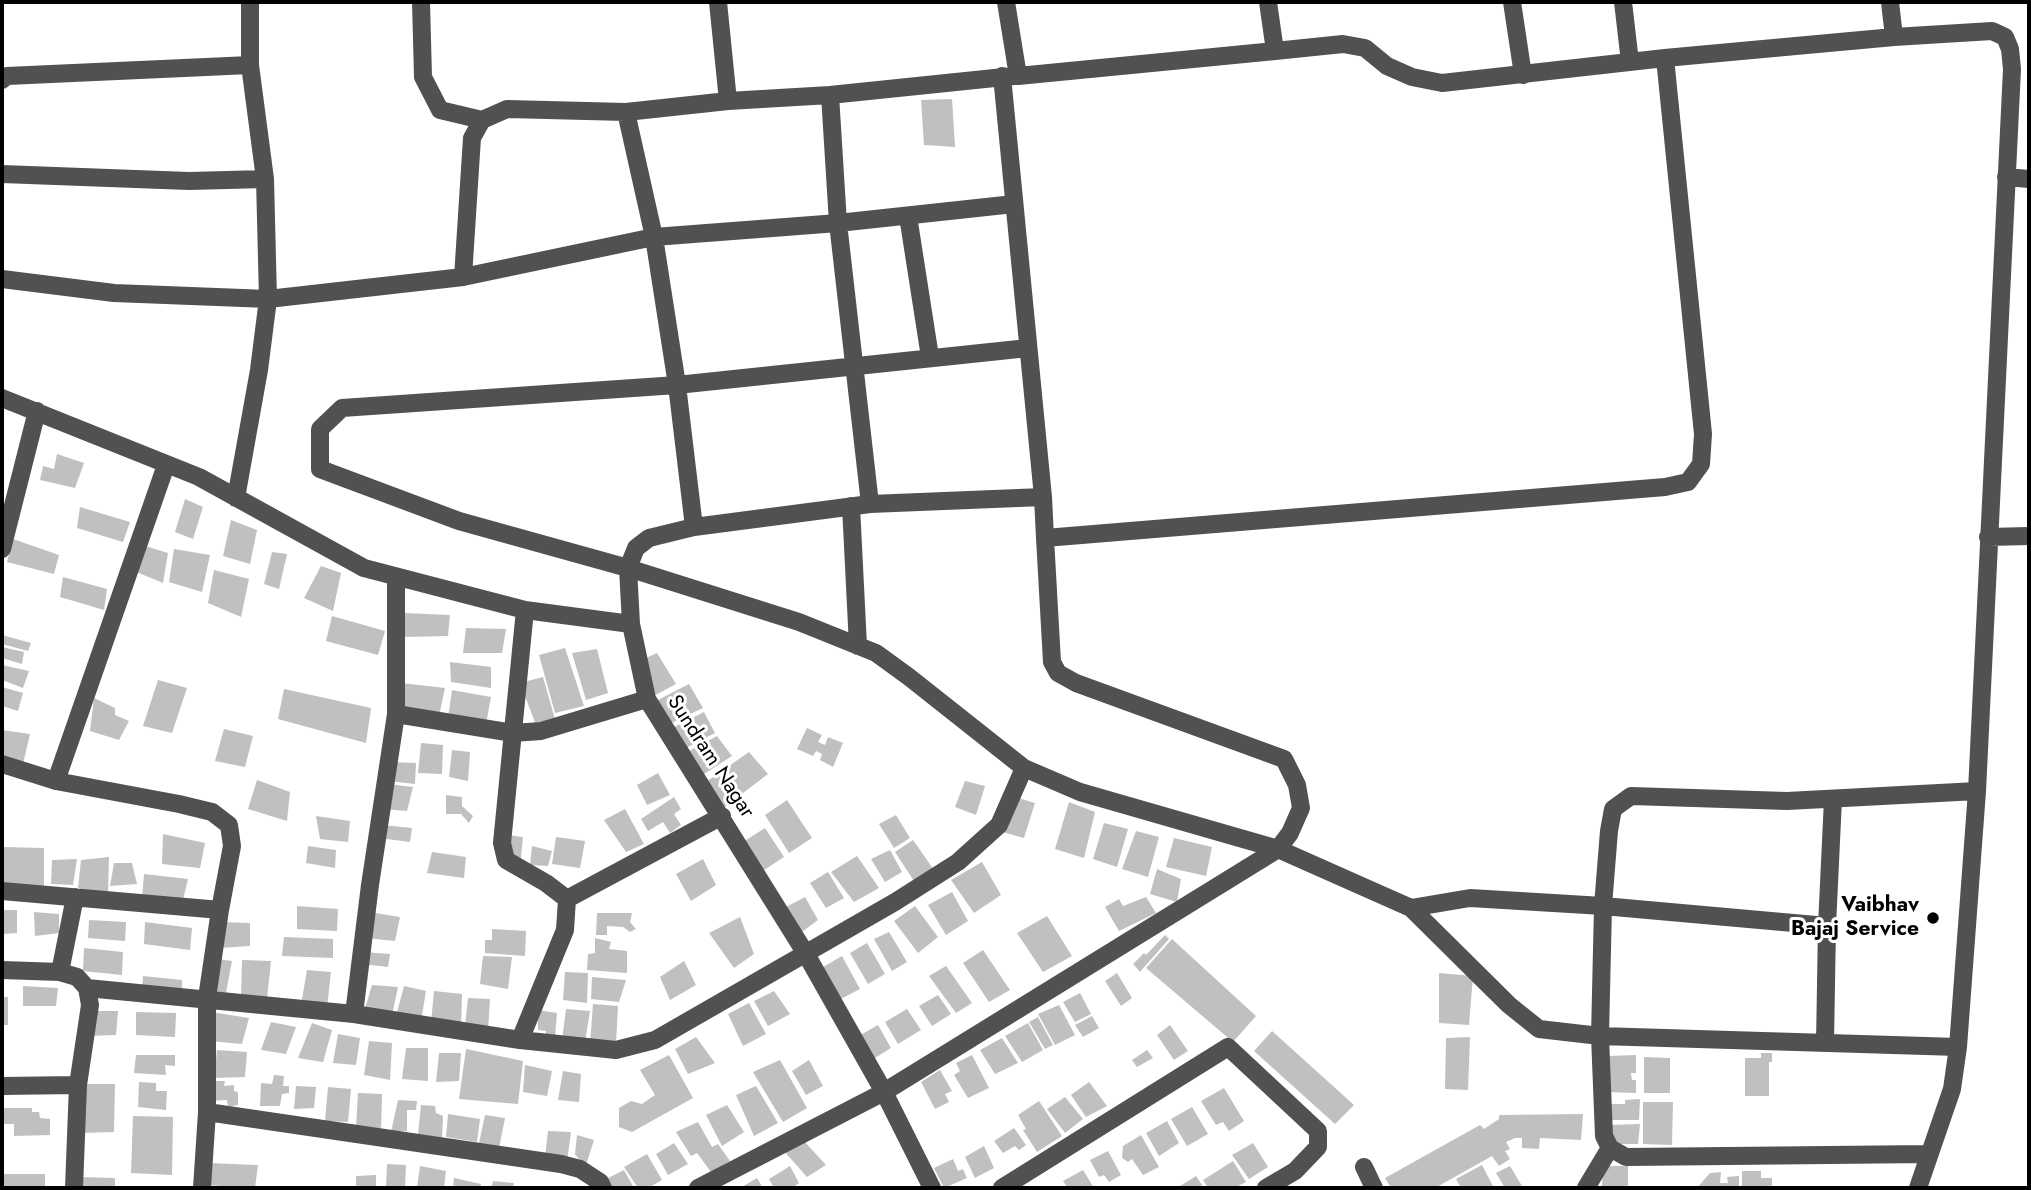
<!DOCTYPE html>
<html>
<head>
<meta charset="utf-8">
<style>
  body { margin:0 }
  #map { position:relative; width:2031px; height:1190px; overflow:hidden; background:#fff; font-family:Jost,sans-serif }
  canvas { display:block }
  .frame { position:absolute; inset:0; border:4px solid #000; pointer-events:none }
</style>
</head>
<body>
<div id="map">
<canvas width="2031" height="1190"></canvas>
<div class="frame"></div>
</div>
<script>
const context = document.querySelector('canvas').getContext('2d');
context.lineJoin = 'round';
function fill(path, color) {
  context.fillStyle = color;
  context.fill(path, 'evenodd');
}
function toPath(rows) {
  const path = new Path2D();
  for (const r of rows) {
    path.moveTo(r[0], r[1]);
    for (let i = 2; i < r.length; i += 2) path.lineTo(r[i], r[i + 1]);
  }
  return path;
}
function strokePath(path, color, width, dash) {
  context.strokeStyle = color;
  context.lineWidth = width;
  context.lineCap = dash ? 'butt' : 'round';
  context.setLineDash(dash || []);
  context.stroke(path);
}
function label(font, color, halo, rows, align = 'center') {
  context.font = font + ' Jost,sans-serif';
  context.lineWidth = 6;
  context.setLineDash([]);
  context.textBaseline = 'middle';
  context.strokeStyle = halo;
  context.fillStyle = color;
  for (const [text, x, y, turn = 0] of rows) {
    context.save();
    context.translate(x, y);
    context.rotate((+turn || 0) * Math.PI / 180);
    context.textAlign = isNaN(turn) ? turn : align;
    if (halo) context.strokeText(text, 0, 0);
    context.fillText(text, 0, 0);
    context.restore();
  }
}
fill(toPath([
  [952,99,955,147,924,145,921,100],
  [57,454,84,463,75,488,40,480,43,466,54,469],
  [185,499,203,507,193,539,175,532],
  [80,507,130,522,123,542,77,528],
  [231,520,257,530,250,564,223,556],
  [13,539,59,555,54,574,7,562],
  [142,545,168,553,163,583,134,571],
  [174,549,210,555,202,592,169,582],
  [272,552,287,554,279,589,264,584],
  [321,566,341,573,333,611,304,598],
  [214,570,249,579,241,617,208,603],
  [63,577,107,589,104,610,60,597],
  [405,613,450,615,448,636,403,637],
  [332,616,385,631,378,655,326,641],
  [466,628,506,629,502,653,463,653],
  [2,635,31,643,28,651,2,644],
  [2,647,24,652,22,664,2,658],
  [565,648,584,706,555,713,539,655],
  [597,649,608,693,586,700,572,653],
  [657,653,676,684,650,698,642,660],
  [450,662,491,667,491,688,451,682],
  [2,665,29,671,23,688,2,680],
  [543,677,555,719,536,725,520,683],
  [158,680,187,688,172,733,143,726],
  [401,683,445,688,439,716,401,711],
  [689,684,703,708,669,724,654,702],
  [2,687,23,693,18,711,2,706],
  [284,689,371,708,366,743,278,719],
  [452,690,491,697,486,724,448,718],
  [94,698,115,708,115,715,129,721,119,740,90,731],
  [704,712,715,733,684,749,672,728],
  [807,728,822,735,818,742,825,745,828,737,843,743,833,767,820,760,822,754,816,751,813,756,797,749],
  [224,729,253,736,245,767,215,761],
  [2,730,30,734,23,764,2,761],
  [717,736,732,756,701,776,687,752],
  [421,743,443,745,442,774,418,773],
  [452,750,470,752,468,781,449,777],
  [749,752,768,774,722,809,706,782],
  [391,762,416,763,415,784,388,781],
  [658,773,670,795,647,805,637,785],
  [257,780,290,792,287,821,248,809],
  [965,781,985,786,976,815,955,807],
  [388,784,413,787,407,811,383,809],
  [446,795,462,797,462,806,473,816,469,823,461,814,446,814],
  [674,797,681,809,674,814,681,825,670,833,663,822,648,831,641,819],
  [1015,797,1035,803,1024,838,1002,832],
  [787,800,812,838,789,853,765,815],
  [1069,802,1095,812,1084,858,1055,849],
  [625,809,644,844,626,852,604,820],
  [896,815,910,838,894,848,879,824],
  [316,816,350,821,348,842,320,839],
  [1104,823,1128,829,1117,867,1093,859],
  [382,825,412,828,410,842,379,838],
  [765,828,784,857,761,872,743,842],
  [1136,831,1159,837,1148,877,1122,869],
  [163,834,205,843,200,868,162,864],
  [507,835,523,837,520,866,507,858],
  [556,837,585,841,580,868,552,864],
  [1174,838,1212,847,1206,876,1166,867],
  [913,840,934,870,914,881,895,852],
  [308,846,336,850,335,868,306,863],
  [532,846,552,851,548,866,530,865],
  [2,847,44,848,44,887,2,884],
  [890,850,902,872,885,882,871,859],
  [432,852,466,857,464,878,427,873],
  [857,856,879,888,854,902,831,872],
  [109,857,108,894,78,888,81,860],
  [77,859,73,885,51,884,52,860],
  [703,859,716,885,691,901,676,874],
  [982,862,1001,895,974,913,951,880],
  [114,863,132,863,137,884,110,886],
  [1157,869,1181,879,1177,902,1150,894],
  [828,872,844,898,826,908,810,883],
  [144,874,188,879,182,904,142,899],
  [952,892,968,921,946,935,928,905],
  [805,897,818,920,799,934,784,908],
  [1146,897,1156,913,1119,931,1105,907,1119,899,1123,906],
  [297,906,338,909,337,931,297,929],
  [915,906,938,937,918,953,894,921],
  [2,910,17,910,17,933,2,934],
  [34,912,59,914,59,933,35,936],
  [369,912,400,917,395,941,366,938],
  [597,913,632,913,630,922,636,929,630,932,623,927,607,926,607,935,596,935],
  [1047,916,1072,956,1043,972,1017,933],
  [740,917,754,954,734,968,709,933],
  [89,920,126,922,125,941,88,938],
  [145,922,192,928,190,950,144,944],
  [222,922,250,923,250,946,219,948],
  [492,929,526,931,525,956,485,953,485,940,492,940],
  [889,932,907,962,892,971,874,939],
  [1165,935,1169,939,1140,972,1133,964,1144,953,1146,955],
  [284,937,333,939,333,958,282,956],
  [595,938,611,942,609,949,627,951,627,973,587,970,588,954,595,953],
  [1172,939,1256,1016,1233,1042,1146,968],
  [867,943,885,974,868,984,850,953],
  [84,948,123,952,122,975,83,971],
  [983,950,1010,990,989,1002,963,963],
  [364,952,390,954,388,967,362,964],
  [483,956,512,957,508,989,480,984],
  [842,956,860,989,837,1001,818,970],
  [217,959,232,961,225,998,209,995],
  [242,960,271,961,267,999,241,996],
  [684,961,696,985,670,1000,660,977],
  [946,966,972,1003,956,1013,929,976],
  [307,970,331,972,327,1008,301,1005],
  [565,972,588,973,587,1003,563,1000],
  [1117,973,1132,998,1121,1006,1105,981],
  [1439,973,1473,976,1469,1025,1439,1023],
  [143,976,182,980,182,993,142,990],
  [592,977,626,980,619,1002,591,999],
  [372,985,398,987,392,1015,364,1012],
  [23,986,58,988,56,1006,23,1006],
  [404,986,426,991,421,1021,396,1016],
  [434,991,462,994,461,1027,431,1023],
  [774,991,790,1014,768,1026,754,1001],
  [1080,993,1091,1014,1075,1022,1063,1002],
  [938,995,951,1014,932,1026,919,1006],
  [2,997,8,997,8,1025,2,1025],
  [468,998,490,999,488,1032,465,1027],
  [749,1003,766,1034,743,1046,728,1014],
  [593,1004,618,1006,616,1044,590,1044],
  [1059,1005,1075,1035,1055,1045,1038,1014],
  [566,1009,590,1011,585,1042,562,1040],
  [907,1009,921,1030,898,1044,885,1022],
  [538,1010,557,1013,555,1038,546,1039,546,1031,538,1030],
  [92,1011,118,1011,116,1035,88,1036],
  [136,1012,176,1013,175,1037,136,1035],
  [211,1012,249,1018,242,1044,209,1041],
  [1092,1016,1099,1028,1083,1037,1075,1025],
  [1038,1017,1053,1045,1045,1049,1029,1022],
  [271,1022,296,1027,286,1054,261,1050],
  [312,1023,332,1030,323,1062,298,1058],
  [1028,1023,1043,1050,1022,1062,1005,1036],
  [878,1025,891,1048,870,1061,857,1037],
  [1170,1025,1188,1051,1174,1060,1157,1035],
  [1272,1031,1354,1105,1335,1124,1254,1051],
  [338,1034,360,1038,356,1065,333,1063],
  [696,1037,715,1063,688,1074,675,1049],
  [1470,1037,1468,1090,1445,1089,1446,1038],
  [1002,1038,1018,1063,995,1074,980,1050],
  [369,1041,392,1043,390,1080,364,1075],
  [406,1048,428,1048,428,1081,402,1079],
  [466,1049,523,1061,518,1104,459,1099],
  [217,1050,247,1052,245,1077,214,1078],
  [1147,1050,1153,1058,1137,1067,1132,1060],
  [439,1053,461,1053,459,1081,436,1082],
  [1761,1053,1772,1053,1772,1062,1769,1062,1769,1096,1745,1096,1745,1058,1761,1058],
  [136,1055,175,1055,175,1066,165,1065,166,1075,134,1073],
  [669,1055,693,1098,632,1132,619,1127,619,1108,631,1101,642,1104,655,1095,640,1070],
  [972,1055,989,1088,968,1098,954,1075,960,1071,956,1063],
  [1636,1055,1636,1073,1631,1073,1632,1080,1636,1080,1636,1093,1608,1092,1608,1056],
  [1644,1057,1670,1058,1670,1093,1644,1093],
  [780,1060,807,1108,783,1122,753,1072],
  [809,1060,823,1086,806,1095,792,1071],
  [525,1065,552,1071,547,1096,523,1092],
  [940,1070,952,1091,945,1094,949,1102,935,1109,921,1082],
  [563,1071,581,1074,579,1102,558,1100],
  [274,1075,284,1076,283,1086,289,1086,289,1093,282,1094,280,1106,260,1106,261,1083,272,1084],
  [215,1081,225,1081,224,1086,234,1085,234,1091,238,1092,238,1105,228,1107,227,1100,210,1101],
  [139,1082,156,1083,156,1091,167,1091,166,1110,138,1107],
  [1089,1082,1107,1106,1086,1117,1071,1095],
  [84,1084,115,1084,114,1132,80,1133],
  [296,1086,316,1087,314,1108,294,1109],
  [756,1086,778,1123,754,1136,736,1095],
  [328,1087,351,1089,348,1122,325,1121],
  [1224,1088,1244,1121,1229,1131,1223,1122,1216,1125,1201,1101],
  [358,1093,382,1094,381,1132,356,1128],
  [1065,1097,1083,1119,1065,1133,1047,1109],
  [1640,1099,1639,1120,1611,1120,1611,1104,1625,1104,1625,1100],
  [398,1100,417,1101,416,1110,407,1110,407,1131,391,1132],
  [1039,1101,1062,1136,1037,1152,1023,1130,1026,1129,1018,1115],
  [1643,1102,1673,1102,1672,1145,1643,1144],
  [421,1105,435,1106,436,1113,443,1116,442,1138,418,1134],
  [727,1105,744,1132,722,1146,706,1115],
  [1192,1107,1208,1134,1187,1146,1171,1119],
  [3,1108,32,1108,32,1112,39,1112,40,1118,50,1119,50,1135,14,1136,14,1124,2,1124],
  [448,1114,480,1119,477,1142,446,1137],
  [1583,1114,1581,1140,1540,1138,1539,1149,1522,1148,1522,1138,1515,1138,1506,1142,1510,1149,1505,1151,1510,1159,1499,1166,1492,1156,1435,1188,1391,1188,1385,1178,1480,1125,1484,1129,1499,1119,1499,1115],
  [485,1115,505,1118,499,1148,479,1143],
  [133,1116,173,1117,172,1175,131,1173],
  [1167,1121,1179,1143,1159,1156,1146,1133],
  [698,1122,712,1147,718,1144,730,1161,711,1172,697,1153,691,1156,676,1132],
  [1640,1124,1638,1144,1610,1144,1610,1125],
  [1014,1128,1026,1145,1019,1150,1015,1146,1003,1153,994,1141],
  [548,1131,571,1132,567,1162,545,1157],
  [577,1135,594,1140,585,1168,575,1154],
  [1141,1135,1159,1167,1143,1175,1132,1159,1128,1162,1122,1158,1123,1146],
  [803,1140,826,1165,807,1177,784,1151],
  [674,1143,688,1164,668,1175,656,1154],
  [1253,1143,1268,1167,1249,1179,1232,1155],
  [984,1146,994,1168,975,1178,965,1157],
  [1108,1151,1121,1175,1109,1182,1104,1175,1099,1177,1090,1160],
  [647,1154,662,1180,648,1188,638,1188,624,1167],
  [953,1159,958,1171,963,1169,967,1178,944,1188,934,1168],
  [1233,1161,1246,1182,1234,1188,1208,1188,1203,1180],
  [207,1163,258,1165,255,1188,205,1185],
  [387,1164,406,1165,405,1188,386,1188],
  [1482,1165,1494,1188,1461,1188,1456,1179],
  [420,1166,446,1171,444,1188,417,1188],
  [790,1166,799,1183,792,1188,774,1188,769,1179],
  [1510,1166,1522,1186,1505,1188,1496,1173],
  [1603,1166,1628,1166,1628,1188,1602,1188],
  [624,1170,634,1188,607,1188,602,1181],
  [1083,1170,1094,1188,1068,1188,1063,1181],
  [1742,1171,1761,1171,1761,1178,1772,1178,1772,1188,1742,1188],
  [1721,1172,1720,1183,1728,1183,1727,1177,1739,1176,1739,1188,1697,1188,1710,1173],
  [2,1174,45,1174,45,1188,2,1188],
  [376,1175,376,1188,356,1188,356,1176],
  [1196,1176,1204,1188,1177,1188],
  [79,1177,115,1178,115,1188,79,1188],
  [454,1178,481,1184,480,1188,453,1188],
  [757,1178,763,1188,740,1188],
  [493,1181,514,1183,513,1188,491,1188]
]), '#c0c0c0');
strokePath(toPath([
  [421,2,423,77,440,110,482,120],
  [718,2,728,101,626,112,654,237,838,223,1014,204],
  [1006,2,1018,76,1275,51,1268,2],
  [1512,2,1523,75],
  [1623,2,1630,62],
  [1890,2,1894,37,1992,31,2005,37,2010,49,2012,69,1977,791,1958,1047,1952,1089,1918,1188],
  [1275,51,1343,44,1365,48,1387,66,1412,77,1442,83,1665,58,1894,37],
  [1002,76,1043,497,1045,538,1665,487,1688,482,1701,464,1703,434,1665,58],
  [2,80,7,76,250,65],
  [830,95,838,223,870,504],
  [728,101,830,95,1014,76],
  [2,174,189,181,265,179],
  [2006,177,2029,179],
  [908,216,930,357],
  [463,277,472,138,482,120,507,109,626,112],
  [2,279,114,293,268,299,463,277,654,237,677,385,694,527],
  [1028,348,677,385,342,408,320,429,320,469,459,521,628,568,799,622,876,653,909,677,1024,768,1080,792,1278,849,1411,908,1509,1005,1539,1029,1600,1036,1958,1047],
  [2,398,199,477,364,568,525,610,631,624],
  [236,498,259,370,268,299,265,179,250,65,250,2],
  [851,506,858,646],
  [1988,537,2029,536],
  [2,549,37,411],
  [396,714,513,733,541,731,647,699],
  [2,764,56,781,179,804,212,812,229,825,232,846,220,910,207,998,207,1112,202,1188],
  [56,781,166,465],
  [2,891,220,910],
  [567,899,722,816],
  [1411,908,1470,898,1603,906,1827,926],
  [2,970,60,972,77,977,87,988,90,1005,78,1085,74,1188],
  [60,972,75,897],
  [87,988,354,1014,520,1040,616,1050,655,1040,895,902,958,862,999,825,1024,768],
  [354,1014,370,885,396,714,396,577],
  [520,1040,565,930,567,899,546,883,506,860,502,843,525,610],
  [1825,1043,1827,926,1833,799],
  [2,1086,78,1085],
  [207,1112,561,1164,580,1169,600,1182,603,1188],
  [1929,1154,1626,1157,1610,1148,1604,1136,1600,1036,1603,906,1609,831,1613,809,1631,796,1787,801,1977,791],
  [1364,1167,1374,1188],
  [698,1188,884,1092,1278,849,1290,833,1301,808,1297,785,1284,759,1076,683,1058,673,1052,662,1045,538],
  [932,1188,884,1092,806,954,647,699,631,624,628,568,636,548,649,538,694,527,870,504,1043,497],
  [1002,1188,1228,1047,1318,1131,1318,1147,1295,1171,1266,1188],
  [1586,1188,1610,1148]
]), '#515151', 18);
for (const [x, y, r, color] of [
  [1933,918,7,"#000"]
]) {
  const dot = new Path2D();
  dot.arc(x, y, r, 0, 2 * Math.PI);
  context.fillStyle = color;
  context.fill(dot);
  strokePath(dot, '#fff', 2.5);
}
label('21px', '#000', '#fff', [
  ["Sundram Nagar",710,757,57]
]);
label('bold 21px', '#000', '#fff', [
  ["Vaibhav",1919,906],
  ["Bajaj Service",1919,930]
], 'right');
</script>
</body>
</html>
